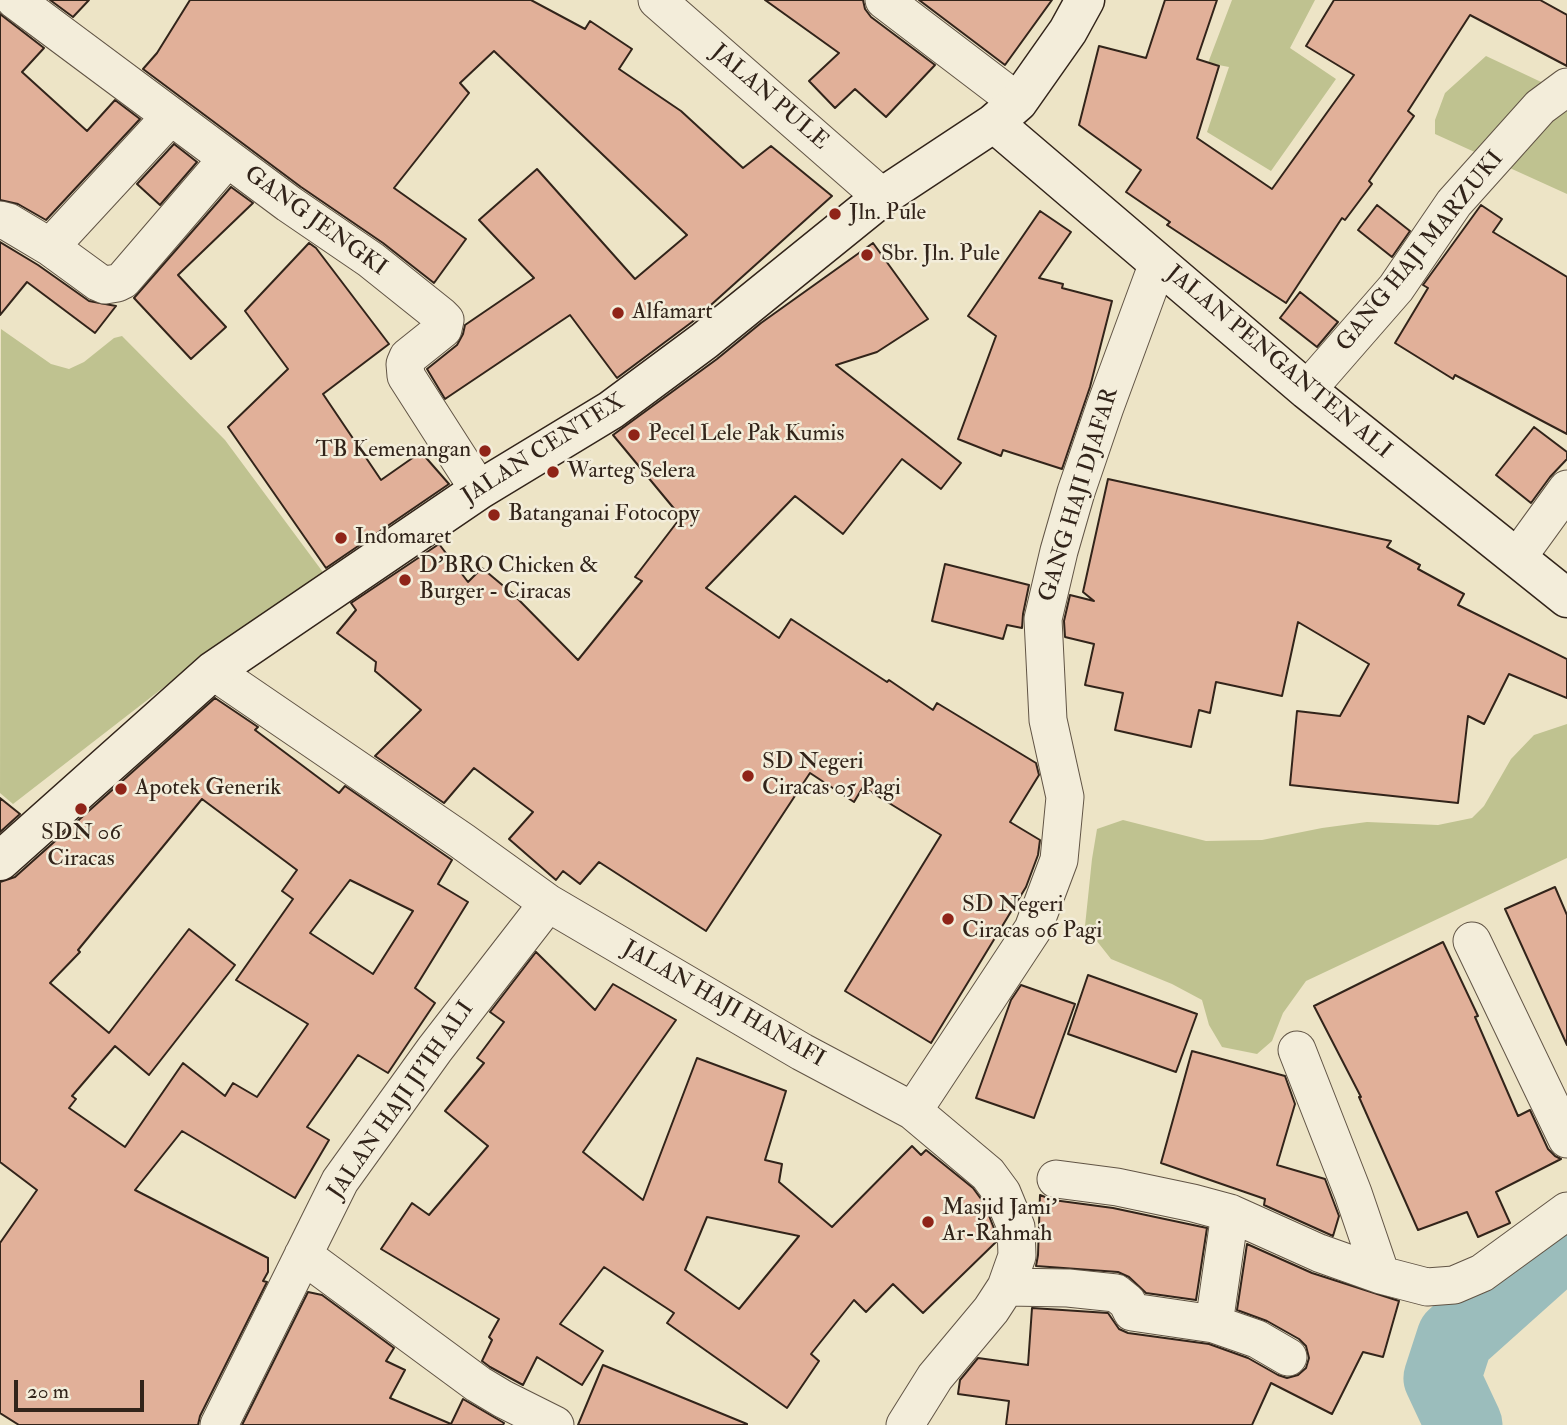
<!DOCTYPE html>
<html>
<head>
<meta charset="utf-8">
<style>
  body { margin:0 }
  #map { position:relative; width:1567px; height:1425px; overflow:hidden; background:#ede4c6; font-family:"IM FELL Double Pica",serif }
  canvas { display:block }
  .scale { position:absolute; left:14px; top:1380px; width:130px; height:32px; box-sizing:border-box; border:4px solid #32241a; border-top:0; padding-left:9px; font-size:21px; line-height:24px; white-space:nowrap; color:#32241a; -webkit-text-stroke:5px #f3edda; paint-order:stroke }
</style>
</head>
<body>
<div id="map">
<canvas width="1567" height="1425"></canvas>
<div class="scale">20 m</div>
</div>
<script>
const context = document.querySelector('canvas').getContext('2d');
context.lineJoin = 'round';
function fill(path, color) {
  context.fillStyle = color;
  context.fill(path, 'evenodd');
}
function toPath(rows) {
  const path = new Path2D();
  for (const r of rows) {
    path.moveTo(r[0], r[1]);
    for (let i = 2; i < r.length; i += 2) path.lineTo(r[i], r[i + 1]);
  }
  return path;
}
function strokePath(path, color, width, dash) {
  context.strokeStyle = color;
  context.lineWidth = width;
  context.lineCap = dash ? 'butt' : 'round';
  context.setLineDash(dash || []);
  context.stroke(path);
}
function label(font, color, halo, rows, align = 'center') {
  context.font = font + ' "IM FELL Double Pica",serif';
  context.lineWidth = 5;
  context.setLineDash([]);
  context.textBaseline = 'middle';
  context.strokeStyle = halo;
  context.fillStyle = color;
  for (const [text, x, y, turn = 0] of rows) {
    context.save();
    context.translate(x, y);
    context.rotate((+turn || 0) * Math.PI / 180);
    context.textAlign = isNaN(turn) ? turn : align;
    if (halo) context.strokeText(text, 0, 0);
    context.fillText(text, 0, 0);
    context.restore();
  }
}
fill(toPath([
  [1232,0,1315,0,1290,48,1336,79,1271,171,1207,132,1229,67,1208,63],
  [1486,56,1556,89,1567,109,1567,194,1435,134,1435,120,1445,93],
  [1,329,51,364,69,369,84,362,114,338,122,336,225,440,325,575,199,660,13,804,0,793],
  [1567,724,1567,858,1306,981,1283,1013,1272,1041,1257,1054,1222,1047,1209,1025,1202,1000,1172,984,1111,959,1085,926,1092,859,1097,829,1123,820,1206,841,1262,840,1322,828,1367,822,1438,825,1472,818,1484,806,1511,759,1534,735]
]), '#bfc290');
strokePath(toPath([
  [1464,1425,1442,1378,1455,1338,1567,1238]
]), '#9bbdbc', 77);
const building = toPath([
  [50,0,89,0,73,17,50,0],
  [190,0,531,0,585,29,590,21,632,49,619,69,681,111,743,168,771,146,832,196,692,322,617,378,570,315,445,399,427,369,457,345,463,334,465,325,534,278,479,220,537,169,635,279,687,235,494,51,460,83,469,93,394,188,466,239,434,283,383,243,301,187,143,69,157,53,190,0],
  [765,0,863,0,865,9,871,17,935,65,886,117,855,89,835,108,809,81,839,53,765,0],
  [919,0,1052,0,1005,65,919,0],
  [1165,0,1217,0,1197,59,1219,66,1197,138,1272,189,1354,75,1306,46,1334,0,1540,0,1567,15,1567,66,1470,15,1408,111,1414,116,1369,181,1372,184,1345,220,1342,218,1286,303,1167,225,1170,222,1126,192,1141,170,1079,125,1099,46,1146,58,1165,0],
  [0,14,44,48,22,72,87,131,115,100,140,119,46,220,18,204,0,200,0,14],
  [174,144,197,162,160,205,137,184,174,144],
  [231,187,253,203,178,275,226,327,191,359,134,298,231,187],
  [1377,205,1410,231,1392,257,1358,230,1377,205],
  [1481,205,1502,219,1493,232,1567,277,1567,434,1455,375,1453,379,1395,343,1428,288,1423,285,1481,205],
  [1040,211,1071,232,1039,278,1063,284,1062,288,1112,301,1090,387,1062,469,1003,450,1001,456,958,439,996,336,968,316,1040,211],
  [0,242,38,265,89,301,116,306,95,333,27,282,0,315,0,242],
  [309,243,316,248,389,344,323,394,381,480,421,452,449,484,326,568,228,427,288,369,245,311,309,243],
  [873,243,928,319,877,352,836,365,961,463,941,489,902,459,843,534,795,496,706,588,779,638,791,619,887,682,889,680,933,710,937,703,1036,763,1039,775,1010,822,1040,840,1038,855,1026,887,931,1043,845,991,941,835,863,787,854,802,810,773,706,931,599,862,580,884,563,871,556,880,509,839,533,812,474,768,444,803,375,756,421,710,375,671,376,662,337,633,356,610,351,603,439,544,468,582,482,568,513,594,578,660,642,581,635,577,681,517,613,435,717,359,761,323,873,243],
  [1300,292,1338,322,1317,347,1280,318,1300,292],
  [1534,427,1567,452,1567,459,1550,477,1531,503,1496,475,1534,427],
  [1108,479,1391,541,1387,547,1420,565,1418,569,1464,594,1458,605,1567,659,1567,698,1509,674,1484,724,1468,716,1458,803,1290,785,1297,711,1340,716,1369,664,1298,622,1282,696,1216,682,1210,713,1199,710,1191,747,1115,730,1123,693,1085,685,1094,644,1065,637,1064,621,1070,595,1094,601,1083,592,1108,479],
  [945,564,1029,585,1023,614,1022,628,1007,625,1003,639,932,621,945,564],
  [215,698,258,727,255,730,339,793,345,786,452,860,438,884,468,902,415,988,435,1003,388,1073,358,1055,307,1127,329,1140,295,1198,182,1131,135,1190,268,1258,268,1272,263,1281,267,1282,200,1416,198,1425,19,1425,0,1413,0,1243,37,1190,0,1162,0,882,15,877,215,698],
  [202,799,297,870,282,891,293,899,236,980,308,1024,257,1097,233,1083,225,1096,183,1063,125,1147,69,1108,76,1099,72,1096,115,1046,149,1075,235,965,189,929,109,1033,50,983,80,952,78,950,202,799],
  [350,880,413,911,373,974,310,933,350,880],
  [0,798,20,814,0,832,0,798],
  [1555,887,1567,915,1567,1045,1505,909,1555,887],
  [1443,942,1478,1016,1475,1017,1518,1116,1530,1110,1548,1149,1555,1156,1561,1159,1496,1192,1510,1223,1478,1237,1467,1212,1418,1230,1359,1097,1361,1097,1314,1006,1443,942],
  [536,952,595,1010,613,984,676,1020,583,1152,643,1200,697,1058,786,1091,765,1160,782,1164,779,1182,832,1227,912,1146,921,1155,926,1150,973,1188,984,1203,995,1231,996,1242,923,1313,893,1284,866,1312,854,1300,811,1354,819,1361,787,1408,667,1323,674,1313,604,1267,560,1324,603,1351,582,1385,537,1357,523,1385,490,1367,482,1361,492,1340,489,1337,499,1319,381,1249,412,1203,429,1215,488,1146,445,1111,484,1063,477,1058,504,1022,490,1012,536,952],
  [707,1217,799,1236,739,1309,685,1270,707,1217],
  [1088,975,1197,1014,1176,1072,1068,1034,1088,975],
  [1021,985,1075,1004,1034,1118,976,1098,1011,1000,1021,985],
  [1192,1051,1285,1076,1295,1104,1277,1165,1325,1179,1339,1216,1333,1236,1264,1205,1265,1199,1161,1163,1192,1051],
  [1040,1195,1053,1200,1113,1208,1207,1228,1196,1300,1146,1293,1129,1277,1118,1272,1036,1266,1038,1255,1040,1195],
  [1247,1244,1312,1273,1399,1301,1383,1357,1363,1352,1332,1414,1271,1383,1252,1425,1006,1425,1009,1401,958,1394,960,1380,978,1358,1028,1365,1032,1308,1108,1313,1119,1329,1128,1333,1209,1344,1248,1358,1278,1375,1287,1378,1298,1375,1306,1368,1309,1358,1306,1346,1299,1339,1267,1321,1237,1310,1247,1244],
  [308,1292,322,1295,394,1348,386,1361,405,1370,390,1398,451,1424,463,1399,504,1423,503,1425,242,1425,308,1292],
  [603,1365,747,1424,747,1425,578,1425,603,1365]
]);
fill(building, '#e1b099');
strokePath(building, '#32241a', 2);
const street = toPath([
  [15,0,289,204,371,260,441,316,445,320,443,329,408,357,405,364,406,376,479,490],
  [657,0,882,197],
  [884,0,1018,102],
  [0,220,8,222,50,247,98,282,105,285,117,283,123,280,227,159],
  [50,247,171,116],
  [1307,390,1396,288,1454,203,1540,107,1567,87],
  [1517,558,1567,489],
  [213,671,462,841,548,903,802,1052,913,1111,988,1174,1002,1193,1016,1227,1017,1256,1006,1287,991,1310,935,1377,905,1425],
  [1472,941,1567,1139],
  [1297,1050,1353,1193,1381,1275],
  [913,1111,1033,929,1059,860,1065,797,1048,720,1043,619,1059,551,1076,492,1105,407,1158,263],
  [1056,1179,1117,1187,1193,1203,1230,1213,1319,1253,1381,1275,1427,1287,1454,1285,1482,1273,1567,1211],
  [303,1255,478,1384,503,1399,555,1425],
  [1006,1287,1068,1288,1116,1293,1127,1302,1132,1312,1214,1324,1257,1339,1288,1357],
  [1214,1324,1230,1213],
  [219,1425,340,1181,435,1049,548,903]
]);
const secondary = toPath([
  [994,123,1307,390,1567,598],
  [0,861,213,671,479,490,611,410,704,341,882,197,994,123,1018,102,1068,31,1085,0]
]);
strokePath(street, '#615445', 39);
strokePath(secondary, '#32241a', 41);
strokePath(street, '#f3edda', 37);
strokePath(secondary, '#f3edda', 38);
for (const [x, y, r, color] of [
  [835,214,7,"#8f2418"],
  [867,255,7,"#8f2418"],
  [618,313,7,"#8f2418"],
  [634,435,7,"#8f2418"],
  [485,451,7,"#8f2418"],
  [553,472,7,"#8f2418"],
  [494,515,7,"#8f2418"],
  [341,538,7,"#8f2418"],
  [405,580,7,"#8f2418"],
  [748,776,7,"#8f2418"],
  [121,789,7,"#8f2418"],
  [81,809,7,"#8f2418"],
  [948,919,7,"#8f2418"],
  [928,1222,7,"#8f2418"]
]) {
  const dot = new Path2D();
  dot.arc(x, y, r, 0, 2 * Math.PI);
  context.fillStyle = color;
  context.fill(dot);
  strokePath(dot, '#f3edda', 2.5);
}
label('23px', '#32241a', '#f3edda', [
  ["JALAN PULE",769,98,41],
  ["GANG JENGKI",315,222,36],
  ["GANG HAJI MARZUKI",1421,252,-51],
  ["JALAN PENGANTEN ALI",1278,363,40],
  ["JALAN CENTEX",544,450,-32],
  ["GANG HAJI DJAFAR",1080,495,-73],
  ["JALAN HAJI HANAFI",723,1005,30],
  ["JALAN HAJI JI'IH ALI",402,1101,-55]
]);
label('23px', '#32241a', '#f3edda', [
  ["Jln. Pule",849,214],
  ["Sbr. Jln. Pule",881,255],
  ["Alfamart",632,313],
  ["Pecel Lele Pak Kumis",648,435],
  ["TB Kemenangan",471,451,"right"],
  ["Warteg Selera",567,472],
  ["Batanganai Fotocopy",508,515],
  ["Indomaret",355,538],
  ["D'BRO Chicken &",419,567],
  ["Burger - Ciracas",419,593],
  ["SD Negeri",762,763],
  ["Ciracas 05 Pagi",762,789],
  ["Apotek Generik",135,789],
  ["SDN 06",81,834,"center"],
  ["Ciracas",81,860,"center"],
  ["SD Negeri",962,906],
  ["Ciracas 06 Pagi",962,932],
  ["Masjid Jami'",942,1209],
  ["Ar-Rahmah",942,1235]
], 'left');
</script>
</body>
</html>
